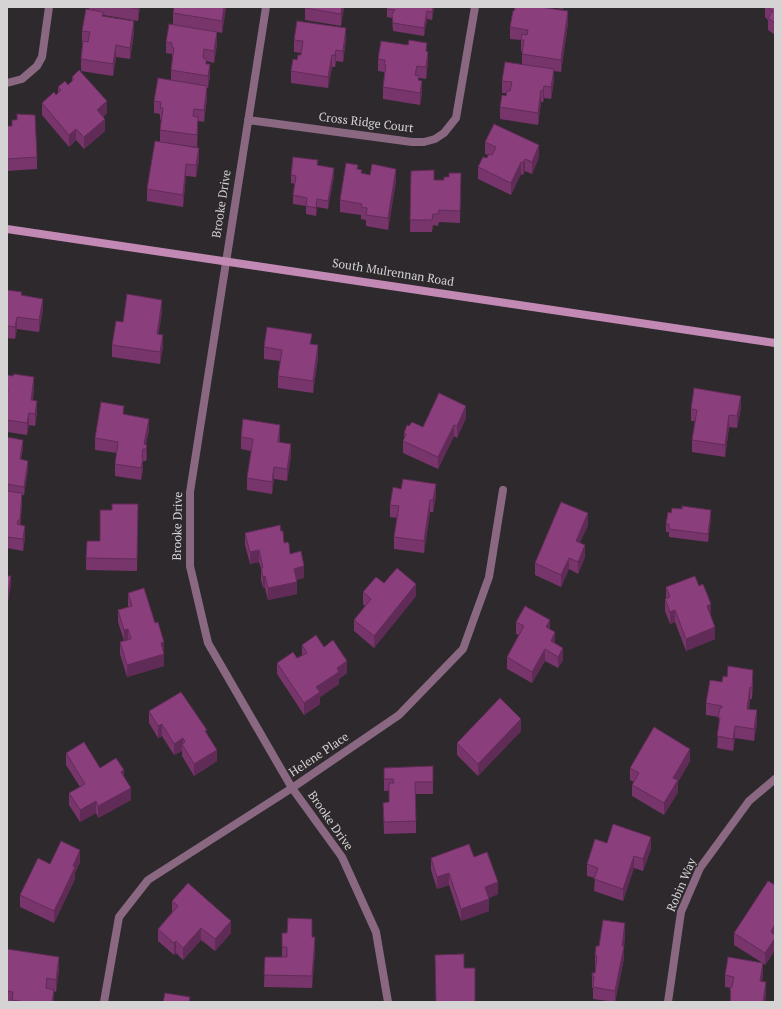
<!DOCTYPE html>
<html>
<head>
<meta charset="utf-8">
<style>
  body { margin:0 }
  #map { position:relative; width:782px; height:1009px; overflow:hidden; background:#2d292c; font-family:"PT Serif",serif }
  canvas { display:block }
  .frame { position:absolute; inset:0; border:8px solid #d6d3d5; pointer-events:none }
</style>
</head>
<body>
<div id="map">
<canvas width="782" height="1009"></canvas>
<div class="frame"></div>
</div>
<script>
const context = document.querySelector('canvas').getContext('2d');
context.lineJoin = 'round';
function toPath(rows) {
  const path = new Path2D();
  for (const r of rows) {
    path.moveTo(r[0], r[1]);
    for (let i = 2; i < r.length; i += 2) path.lineTo(r[i], r[i + 1]);
  }
  return path;
}
function strokePath(path, color, width, dash) {
  context.strokeStyle = color;
  context.lineWidth = width;
  context.lineCap = dash ? 'butt' : 'round';
  context.setLineDash(dash || []);
  context.stroke(path);
}
function fill(path, color) {
  context.fillStyle = color;
  context.fill(path, 'evenodd');
}
function label(font, color, halo, rows, align = 'center') {
  context.font = font + ' "PT Serif",serif';
  context.lineWidth = 3;
  context.setLineDash([]);
  context.textBaseline = 'middle';
  context.strokeStyle = halo;
  context.fillStyle = color;
  for (const [text, x, y, turn = 0] of rows) {
    context.save();
    context.translate(x, y);
    context.rotate((+turn || 0) * Math.PI / 180);
    context.textAlign = isNaN(turn) ? turn : align;
    if (halo) context.strokeText(text, 0, 0);
    context.fillText(text, 0, 0);
    context.restore();
  }
}
strokePath(toPath([
  [266,7,190,492,190,566,208,643,292,788,342,857,376,932,388,1002],
  [7,83,22,79,37,66,42,57,49,7],
  [248,120,412,142,424,142,435,139,444,133,456,118,475,7],
  [104,1002,119,917,148,880,292,788,399,715,463,649,489,577,503,490],
  [668,1002,681,912,700,868,749,801,775,779]
]), '#8a6882', 8);
strokePath(toPath([
  [7,229,775,343]
]), '#c189b4', 8);
fill(toPath([
  [89,7,140,7,138,21,103,15,103,16,134,33,130,59,116,57,113,76,81,71,81,59,83,43,82,43,82,31,89,10],
  [226,7,222,33,217,32,217,44,214,63,206,61,206,64,210,76,208,88,207,88,207,98,204,122,198,121,197,147,160,142,160,130,161,120,160,119,160,114,154,113,154,101,171,80,171,70,172,59,172,54,166,53,166,42,173,25,173,13],
  [305,7,344,7,341,26,305,20],
  [434,7,432,20,427,19,424,36,393,31,392,18,387,17,387,9],
  [549,7,564,7,563,9],
  [765,7,775,7,775,35,768,30,768,20,765,17],
  [568,23,561,72,554,71,554,81,551,99,544,98,543,102,541,102,538,125,500,119,500,107,506,96,507,93,502,93,502,81,522,64,522,52,521,51,521,40,510,39,510,27],
  [294,40,346,40,343,62,336,61,335,67,332,67,328,88,291,83,291,71,297,60,301,55,301,53,294,52],
  [427,51,428,63,426,79,419,78,419,80,422,93,420,105,383,99,383,87,384,77,384,72,378,71,378,59],
  [72,77,107,113,103,117,105,131,84,149,76,140,69,147,42,115,42,103,56,95,58,93,58,87,68,85,72,81],
  [17,114,37,157,37,169,7,171,7,126,12,126,17,120],
  [155,141,199,160,196,177,186,176,183,207,147,201,147,189],
  [485,142,539,157,532,174,525,171,523,175,521,174,511,195,478,179,478,167,487,158,488,155,485,154],
  [318,165,334,176,328,209,317,207,316,216,306,214,306,206,293,204,293,195,295,184,291,183,291,175],
  [358,169,362,173,396,181,388,230,366,226,366,220,361,219,361,215,340,212,340,200],
  [411,171,434,180,444,180,449,177,461,173,460,223,439,222,438,226,433,225,432,232,410,232],
  [7,290,22,295,43,310,39,332,17,329,15,339,7,338],
  [162,312,158,334,163,347,160,364,112,357,112,345,123,322],
  [312,344,318,357,313,393,278,388,278,376,280,361,264,359,264,347],
  [7,375,34,389,33,400,37,413,35,426,29,425,27,435,7,432],
  [741,408,737,428,729,427,725,457,692,452,692,440,695,421,691,421,691,409],
  [124,415,149,430,146,444,147,456,146,461,143,461,143,470,141,480,115,476,115,464,117,453,95,450,95,438],
  [466,418,457,438,454,436,438,469,403,453,403,441,404,439,404,433,409,426,423,427],
  [7,437,23,448,21,459,28,469,24,495,22,495,22,505,20,525,25,538,23,551,7,548],
  [241,437,280,437,280,443,291,456,287,481,274,479,272,494,247,490,247,478,251,451,241,449],
  [436,496,433,512,430,512,424,553,394,549,394,537,397,518,390,517,390,505],
  [138,504,137,571,86,570,86,558,100,541,112,510],
  [711,518,708,542,669,537,669,532,666,532,666,524],
  [588,525,580,542,585,557,578,574,569,569,561,587,535,575,535,563],
  [245,533,284,543,304,578,296,580,297,594,268,600,265,588,263,588,261,580,261,568,259,562,250,564,245,545],
  [7,576,11,584,8,601,7,601],
  [384,583,416,596,374,648,354,631,354,620,365,606,363,604,363,592],
  [666,587,711,616,715,639,686,651,675,622,670,624,665,611,665,599,666,599],
  [128,593,155,623,164,642,164,666,127,677,120,654,120,642,124,641,118,622,118,610,128,607],
  [516,622,550,630,555,643,563,660,558,668,545,661,532,683,507,669,507,657,519,635,516,634],
  [302,645,324,647,347,673,339,679,339,684,320,697,320,704,304,715,277,674,277,663,297,658,302,656],
  [753,681,752,699,750,699,749,709,757,722,754,741,735,738,733,751,717,748,719,717,706,715,706,703],
  [149,711,207,733,217,761,194,776,182,756,182,751,174,755,162,736,158,738,149,723],
  [521,731,478,776,457,755,457,743],
  [66,753,100,768,124,776,131,800,98,818,96,813,80,822,69,805,69,793,80,787,66,765],
  [690,761,678,782,678,792,664,815,632,796,632,785,634,782,630,780,630,768],
  [433,766,433,794,416,794,416,833,384,834,383,803,389,802,389,791,384,791,384,768],
  [607,843,651,849,643,871,634,868,623,901,594,891,595,878,587,876,587,864],
  [474,857,498,894,489,898,489,911,461,921,449,885,437,889,431,870,431,858],
  [80,862,75,873,75,879,54,923,20,907,20,895,50,864],
  [775,885,775,950,765,965,763,963,763,974,762,981,766,994,765,1002,730,1002,730,989,731,988,725,987,725,975,761,962,734,945,734,933],
  [172,901,231,933,215,951,201,940,183,960,176,953,174,955,158,941,158,929,172,912],
  [625,935,624,947,624,958,615,1002,593,999,593,988,592,988,592,976,595,973,596,968,595,968,595,956,599,946],
  [312,937,315,949,312,988,264,987,265,957,282,957,282,944],
  [7,949,59,969,56,992,54,991,54,1002,7,1002]
]), '#77356b');
fill(toPath([
  [138,7,140,7,138,21],
  [224,7,226,7,226,9,222,33,222,21],
  [342,7,344,7,341,26,341,14],
  [433,7,434,7,432,20,432,12],
  [427,11,427,19,424,36,424,28],
  [568,11,568,23,561,72,561,60],
  [134,21,134,33,130,59,130,48],
  [346,28,346,40,343,62,343,51],
  [217,32,217,44,214,63,214,51],
  [116,45,116,57,113,76,113,64],
  [336,50,336,61,335,67,335,55],
  [428,52,428,63,426,79,426,67],
  [332,55,332,67,328,88,328,77],
  [210,64,210,76,208,88,208,76],
  [554,69,554,81,551,99,551,87],
  [422,81,422,93,420,105,420,93],
  [207,86,207,98,204,122,204,110],
  [544,86,544,98,543,102,543,91],
  [541,90,541,102,538,125,538,113],
  [107,101,107,113,97,122,97,110],
  [198,117,198,129,197,147,197,135],
  [105,119,105,131,84,149,84,137],
  [76,129,76,140,69,147,69,135],
  [539,145,539,157,532,174,532,162],
  [199,148,199,160,196,177,196,165],
  [525,159,525,171,523,175,523,163],
  [521,162,521,174,511,195,511,183],
  [186,164,186,176,183,207,183,195],
  [334,168,334,176,328,209,328,201],
  [396,169,396,181,388,230,388,218],
  [317,199,317,207,316,216,316,208],
  [43,299,43,310,39,332,39,320],
  [162,300,162,312,157,346,157,334],
  [17,317,17,329,15,339,15,327],
  [163,335,163,347,160,364,160,352],
  [318,345,318,357,313,393,313,381],
  [34,377,34,389,31,412,31,400],
  [741,396,741,408,737,428,737,416],
  [37,401,37,413,35,426,35,414],
  [466,406,466,418,457,438,457,426],
  [29,413,29,425,27,435,27,423],
  [729,415,729,427,725,457,725,445],
  [149,419,149,430,145,449,144,444],
  [280,425,280,437,278,454,278,442],
  [454,425,454,436,438,469,438,457],
  [23,440,23,448,20,467,20,459],
  [291,444,291,456,287,481,287,469],
  [147,445,147,456,146,461,146,449],
  [143,449,143,470,141,480,142,457],
  [28,461,28,469,24,495,24,487],
  [274,467,274,479,272,494,272,482],
  [436,484,436,496,433,512,433,500],
  [22,493,22,505,20,532,20,520],
  [430,500,430,512,424,553,424,541],
  [711,510,711,518,708,542,708,534],
  [588,513,588,525,576,552,576,541],
  [25,526,25,538,23,551,23,539],
  [585,545,585,557,578,574,578,562],
  [259,550,259,562,250,564,250,552],
  [569,558,569,569,561,587,561,575],
  [304,566,304,578,294,580,294,569],
  [11,576,11,584,8,601,8,593],
  [265,576,265,588,263,588,263,577],
  [297,582,297,594,268,600,268,588],
  [416,584,416,596,374,648,374,636],
  [711,604,711,616,707,606],
  [675,610,675,622,670,624,670,612],
  [550,620,550,632,546,627],
  [715,627,715,639,686,651,686,639],
  [128,629,128,641,124,642,124,630],
  [555,632,555,644,551,653,551,641],
  [164,642,164,666,127,677,127,665,161,643],
  [563,648,563,660,558,668,558,657],
  [545,649,545,661,532,683,532,672],
  [347,661,347,673,339,679,339,684,320,697,320,704,304,715,304,703,316,687,337,668],
  [753,670,753,681,752,699,752,688],
  [750,687,750,699,747,721,747,709],
  [757,710,757,722,754,741,754,729],
  [521,719,521,731,478,776,478,764],
  [162,724,162,736,158,738,158,726],
  [735,726,735,738,733,751,733,739],
  [183,738,183,746,182,744,182,751,174,755,174,744],
  [690,749,690,761,678,782,678,792,664,815,664,803,673,778],
  [217,750,217,761,194,776,194,764],
  [124,770,124,782,121,772],
  [131,788,131,800,98,818,98,806],
  [96,801,96,813,80,822,80,810],
  [651,837,651,849,643,871,643,859],
  [80,850,80,862,75,873,75,879,54,923,54,911,73,866],
  [634,856,634,868,623,901,623,889],
  [449,873,449,885,437,889,437,877],
  [498,882,498,894,485,899,485,887],
  [489,899,489,911,461,921,461,909],
  [231,921,231,933,215,951,215,939],
  [625,923,625,935,624,947,624,958,615,1002,615,991],
  [775,924,775,936,771,932],
  [201,928,201,940,183,960,183,948],
  [315,937,315,949,312,988,312,976],
  [775,938,775,950,765,965,765,953],
  [176,941,176,953,174,955,174,943],
  [59,957,59,969,56,992,56,980],
  [763,963,763,974,760,993,760,981],
  [766,982,766,994,765,1002,763,1002],
  [54,990,54,1002,52,1002]
]), '#612b57');
const building = toPath([
  [126,7,138,7,138,9,126,7],
  [174,7,224,7,222,21,173,13,174,7],
  [305,7,342,7,341,14,305,8,305,7],
  [387,7,433,7,432,12,427,11,424,28,393,23,392,14,395,10,387,9,387,7],
  [515,7,540,7,568,11,561,60,522,54,524,40,521,40,522,34,527,35,528,30,510,27,513,11,514,11,515,7],
  [767,7,775,7,775,23,768,18,773,11,767,7],
  [86,9,103,12,102,16,134,21,130,48,116,45,113,64,81,59,83,41,88,42,90,32,82,31,86,9],
  [297,21,346,28,343,51,336,50,335,55,332,55,328,77,291,71,293,59,297,60,298,55,301,55,303,41,294,40,297,21],
  [169,24,217,32,214,51,204,49,203,58,206,59,206,64,210,64,208,76,171,70,174,48,172,47,172,43,166,42,169,24],
  [409,40,427,43,426,51,428,52,426,67,417,66,415,75,419,76,418,80,422,81,420,93,383,87,386,65,384,65,385,60,378,59,381,41,408,45,409,40],
  [505,62,554,69,551,87,544,86,543,91,541,90,538,113,500,107,502,95,506,96,507,91,510,91,512,82,502,81,505,62],
  [79,70,107,101,97,110,105,119,84,137,76,129,69,135,42,103,54,92,56,95,61,90,58,87,65,81,68,85,74,79,72,77,79,70],
  [158,78,207,86,204,110,194,109,193,116,198,117,197,135,160,130,163,108,160,108,161,102,154,101,158,78],
  [17,114,35,115,37,157,7,159,7,126,12,126,12,120,17,120,17,114],
  [494,124,539,145,532,162,525,159,523,163,521,162,511,183,478,167,483,157,487,158,489,154,492,155,496,147,485,142,494,124],
  [155,141,199,148,196,165,186,164,183,195,147,189,155,141],
  [293,157,318,160,317,165,334,168,328,201,317,199,316,208,306,206,307,198,293,195,296,176,291,175,293,157],
  [346,163,358,165,357,169,362,170,361,173,370,175,372,164,396,169,388,218,366,215,367,208,361,207,362,204,340,200,346,163],
  [434,170,434,180,444,180,444,177,449,177,449,173,461,173,460,211,439,210,438,214,433,214,432,220,410,220,411,171,434,170],
  [7,290,22,292,21,295,43,299,39,320,17,317,15,327,7,326,7,290],
  [127,294,162,300,157,334,163,335,160,352,112,345,116,321,123,322,127,294],
  [267,327,312,334,310,344,318,345,313,381,278,376,282,350,264,347,267,327],
  [14,374,34,377,31,400,37,401,35,414,29,413,27,423,7,420,7,395,8,389,7,389,7,375,13,376,14,374],
  [694,388,741,396,737,416,729,415,725,445,692,440,697,410,691,409,694,388],
  [439,393,466,406,457,426,454,425,438,457,403,441,406,434,404,433,407,425,409,426,412,422,423,427,439,393],
  [101,402,124,406,123,414,149,419,144,444,147,445,146,449,143,449,142,457,143,458,141,468,115,464,118,442,95,438,101,402],
  [243,419,280,425,278,442,291,444,287,469,274,467,272,482,247,478,253,439,241,437,243,419],
  [7,437,23,440,20,459,28,461,24,487,7,484,7,437],
  [403,479,436,484,433,500,430,500,424,541,394,537,399,506,390,505,393,487,401,489,403,479],
  [7,491,22,493,20,520,18,520,17,524,25,526,23,539,7,537,7,491],
  [561,502,588,513,576,541,585,545,578,562,569,558,561,575,535,563,561,502],
  [112,504,138,504,137,559,86,558,87,541,100,541,100,510,112,510,112,504],
  [682,506,711,510,708,534,669,529,669,524,666,524,668,512,671,513,672,508,682,509,682,506],
  [280,525,281,531,283,531,284,543,288,542,289,544,290,554,301,551,304,566,294,569,297,582,268,588,265,576,263,577,261,568,263,568,259,550,250,552,245,533,280,525],
  [397,568,416,584,374,636,354,620,371,599,363,592,376,577,384,583,397,568],
  [7,576,11,576,8,593,7,593,7,576],
  [695,576,699,586,703,584,711,604,707,606,715,627,686,639,675,610,670,612,665,599,670,597,666,587,695,576],
  [144,588,155,623,158,622,164,642,161,643,164,654,127,665,120,642,131,639,128,629,124,630,118,610,132,606,128,593,144,588],
  [525,606,550,620,546,627,555,632,551,641,563,648,558,657,545,649,532,672,507,657,524,626,516,622,525,606],
  [316,635,324,647,333,640,347,661,337,668,339,672,316,687,320,692,304,703,277,663,293,652,297,658,307,653,302,645,316,635],
  [728,666,753,670,752,688,750,687,747,709,757,710,754,729,735,726,733,739,717,736,720,718,718,718,720,708,722,708,722,706,706,703,710,680,722,682,723,676,727,677,728,666],
  [181,692,207,730,205,731,217,750,194,764,182,744,185,742,183,738,174,744,162,724,158,726,149,711,181,692],
  [500,698,521,719,478,764,457,743,500,698],
  [654,727,690,749,673,778,678,780,664,803,632,785,639,773,630,768,654,727],
  [84,742,100,768,116,758,124,770,121,772,131,788,98,806,96,801,80,810,69,793,85,784,66,753,84,742],
  [433,766,433,782,415,782,416,821,384,822,383,803,389,802,389,783,394,783,393,779,384,779,384,768,433,766],
  [613,824,651,837,643,859,634,856,623,889,594,879,598,868,587,864,595,839,607,843,613,824],
  [61,841,80,850,73,866,75,867,54,911,20,895,38,858,50,864,61,841],
  [469,844,474,857,487,852,498,882,485,887,489,899,461,909,449,873,437,877,431,858,469,844],
  [768,881,775,885,775,924,771,932,775,935,775,938,765,953,734,933,768,881],
  [188,883,231,921,215,939,201,928,183,948,176,941,174,943,158,929,178,906,172,901,188,883],
  [288,918,312,919,312,937,315,937,312,976,264,975,265,957,287,957,287,947,282,947,282,933,287,933,288,918],
  [603,920,625,923,622,946,624,946,615,991,593,987,594,976,592,976,592,973,595,973,597,956,595,956,596,946,599,946,603,920],
  [7,949,59,957,56,980,47,978,46,988,54,990,52,1002,25,1002,12,1000,13,992,7,991,7,949],
  [464,954,464,968,475,968,475,1002,436,1002,435,955,464,954],
  [728,957,763,963,760,981,766,982,763,1002,730,1002,731,995,730,989,732,987,734,977,725,975,728,957],
  [165,993,190,997,189,1002,163,1002,165,993]
]);
fill(building, '#8a3e7c');
strokePath(building, '#612b57', 1);
label('12px', '#d6d3d5', '#2d292c', [
  ["Cross Ridge Court",366,123,7],
  ["Brooke Drive",222,204,-81],
  ["South Mulrennan Road",393,273,9],
  ["Brooke Drive",178,526,-89],
  ["Helene Place",319,755,-34],
  ["Brooke Drive",330,821,55],
  ["Robin Way",682,885,-67]
]);
</script>
</body>
</html>
